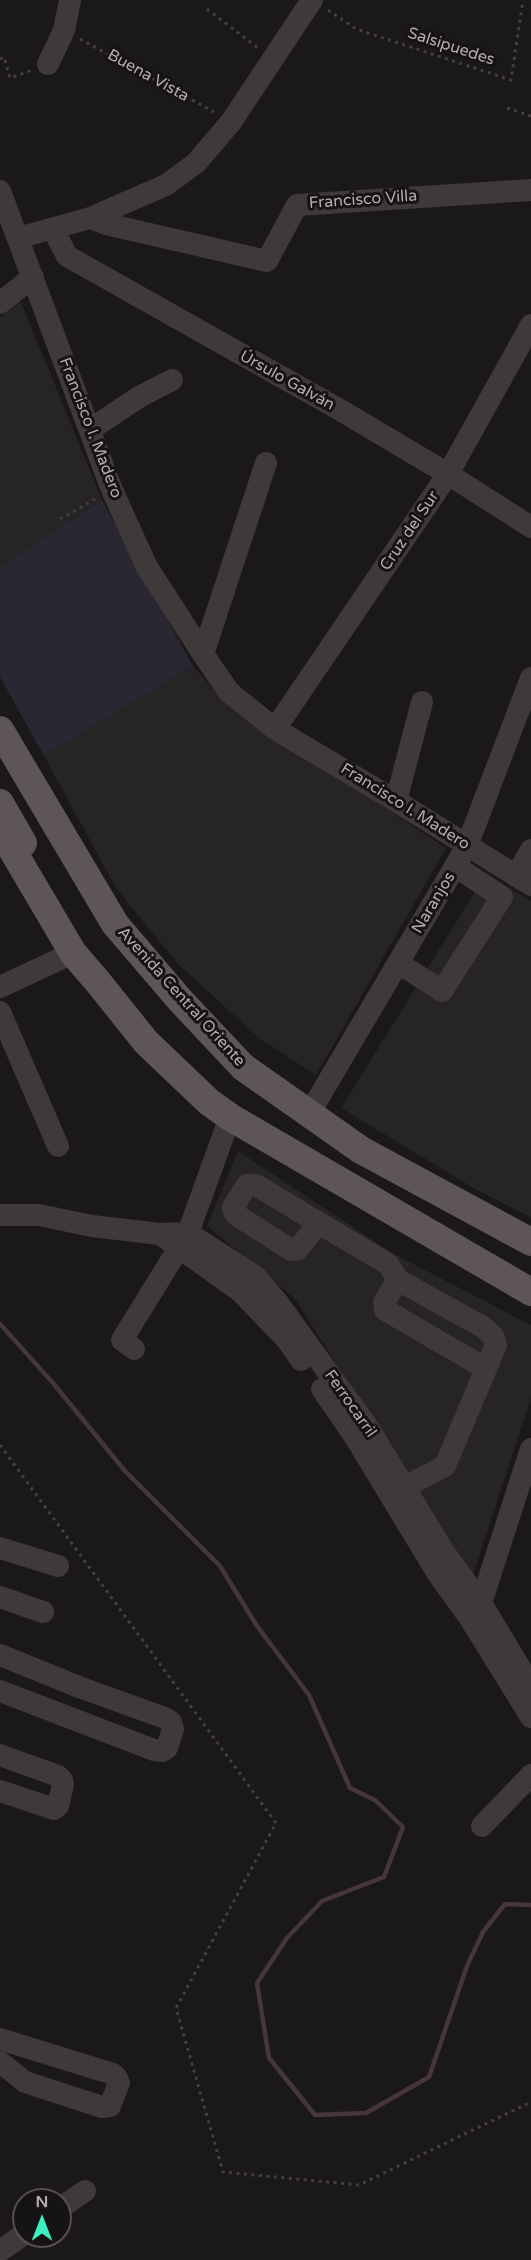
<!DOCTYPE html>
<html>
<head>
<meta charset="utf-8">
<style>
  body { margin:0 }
  #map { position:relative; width:531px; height:2260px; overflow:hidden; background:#1a1818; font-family:"Varela Round",sans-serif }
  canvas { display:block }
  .north { position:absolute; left:12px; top:2188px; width:60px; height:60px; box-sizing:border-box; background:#151313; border:2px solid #574f51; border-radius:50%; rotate:0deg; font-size:16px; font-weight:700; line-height:24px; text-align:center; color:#b9aaae }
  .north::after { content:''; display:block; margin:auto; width:21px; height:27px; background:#3af0bf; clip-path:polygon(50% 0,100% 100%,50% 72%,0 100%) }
</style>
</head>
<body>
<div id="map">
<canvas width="531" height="2260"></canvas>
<div class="north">N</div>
</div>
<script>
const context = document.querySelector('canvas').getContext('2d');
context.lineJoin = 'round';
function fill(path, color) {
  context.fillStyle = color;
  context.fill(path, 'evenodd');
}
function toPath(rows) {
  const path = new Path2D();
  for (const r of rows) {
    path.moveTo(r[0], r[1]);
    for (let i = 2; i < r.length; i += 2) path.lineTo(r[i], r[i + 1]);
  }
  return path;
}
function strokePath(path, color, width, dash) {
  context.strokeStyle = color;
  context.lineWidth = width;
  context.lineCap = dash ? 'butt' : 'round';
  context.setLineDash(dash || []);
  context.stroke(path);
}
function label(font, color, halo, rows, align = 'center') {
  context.font = font + ' "Varela Round",sans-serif';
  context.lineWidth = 6;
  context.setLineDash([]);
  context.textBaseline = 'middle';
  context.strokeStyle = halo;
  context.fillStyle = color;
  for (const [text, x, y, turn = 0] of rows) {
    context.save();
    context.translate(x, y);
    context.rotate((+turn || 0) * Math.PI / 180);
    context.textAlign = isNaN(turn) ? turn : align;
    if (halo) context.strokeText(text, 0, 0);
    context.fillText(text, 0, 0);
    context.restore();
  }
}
fill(toPath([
  [21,302,102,500,0,568,0,317],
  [193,666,223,700,446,848,316,1075,260,1039,177,963,116,888,44,756],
  [486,874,531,901,531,1217,477,1190,341,1108],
  [238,1151,394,1254,531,1325,531,1398,472,1578,295,1299,207,1226]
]), '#272424');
fill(toPath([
  [102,500,193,666,44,756,0,677,0,568]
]), '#292832');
strokePath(toPath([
  [0,1324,53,1383,125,1471,220,1566,257,1626,309,1695,350,1788,375,1800,403,1827,384,1877,322,1901,287,1938,257,1983,269,2058,315,2115,366,2113,429,2077,467,1966,483,1932,505,1904,531,1905]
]), '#47353e', 4.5);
strokePath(toPath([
  [207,9,258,48],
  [328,10,356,29,511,80,523,0],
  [80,39,214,112],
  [0,59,4,57,10,78,32,70],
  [507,108,531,116],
  [60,519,97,498],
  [0,1445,276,1823,176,2008,223,2172,359,2185,531,2102]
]), '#463f40', 3, [3, 4.5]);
strokePath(toPath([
  [48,64,64,30,70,0],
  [0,191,112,490,147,567,203,654,229,692,275,729,396,801,531,885],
  [90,218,106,224,267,261,297,205,531,190],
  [53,229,67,256,342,411,448,474,531,527],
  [18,238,90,218,166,185,196,163,231,122,312,0],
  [0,303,33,277],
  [91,429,139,397,172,380],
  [203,654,266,463],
  [275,729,448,474,531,325],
  [396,801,422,702],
  [516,876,531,850],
  [398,963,442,991,502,897,455,866],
  [0,987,73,953],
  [0,1012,58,1146],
  [309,1114,467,846,531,678],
  [0,1215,39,1215,92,1226,160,1234,188,1233,255,1276,278,1303,367,1426,444,1552,481,1603,531,1686],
  [319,1223,298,1249,291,1250,238,1216,234,1212,233,1207,247,1185,256,1185,319,1223,388,1264,398,1280],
  [160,1234,240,1291,287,1340,301,1360],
  [134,1349,122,1340,188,1233,230,1117],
  [322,1389,355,1437,438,1574,469,1617,531,1717],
  [404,1487,445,1466,496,1345,493,1336,483,1327,398,1280,384,1302,385,1310,485,1368],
  [0,1548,58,1566],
  [0,1597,43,1612],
  [475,1611,481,1603,531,1449],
  [0,1655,79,1687,165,1718,171,1722,173,1729,167,1748,162,1751,154,1750,0,1691],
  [0,1755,58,1776,62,1780,63,1785,58,1806,54,1809,0,1791],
  [482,1826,531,1775],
  [0,2039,113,2074,117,2078,119,2083,110,2106,102,2107,25,2082,0,2062],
  [60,2208,85,2191],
  [0,2251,24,2234]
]), '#3f3939', 22);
strokePath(toPath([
  [0,730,115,924,180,1000,243,1067,361,1150,531,1242],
  [0,803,23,843],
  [0,829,73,953,98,982,146,1042,209,1102,230,1117,531,1292]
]), '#5e5556', 28);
label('16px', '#b9aaae', '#151313', [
  ["Salsipuedes",451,47,18],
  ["Buena Vista",148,76,29],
  ["Francisco Villa",363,200,-4],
  ["Úrsulo Galván",287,381,29],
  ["Francisco I. Madero",90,428,69],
  ["Cruz del Sur",410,531,-56],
  ["Francisco I. Madero",405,807,32],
  ["Naranjos",434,903,-59],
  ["Avenida Central Oriente",181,997,48],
  ["Ferrocarril",350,1404,55]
]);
</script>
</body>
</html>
